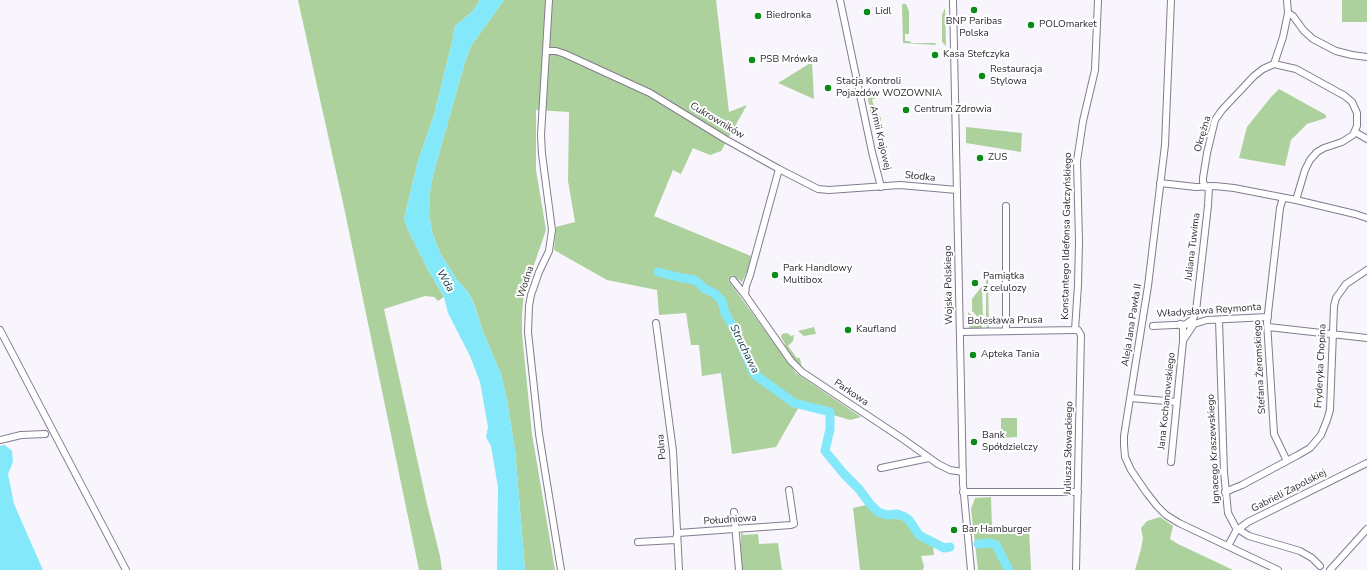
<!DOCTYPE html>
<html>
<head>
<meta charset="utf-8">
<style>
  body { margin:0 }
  canvas { display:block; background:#f8f5fd }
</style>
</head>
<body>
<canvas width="1367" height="570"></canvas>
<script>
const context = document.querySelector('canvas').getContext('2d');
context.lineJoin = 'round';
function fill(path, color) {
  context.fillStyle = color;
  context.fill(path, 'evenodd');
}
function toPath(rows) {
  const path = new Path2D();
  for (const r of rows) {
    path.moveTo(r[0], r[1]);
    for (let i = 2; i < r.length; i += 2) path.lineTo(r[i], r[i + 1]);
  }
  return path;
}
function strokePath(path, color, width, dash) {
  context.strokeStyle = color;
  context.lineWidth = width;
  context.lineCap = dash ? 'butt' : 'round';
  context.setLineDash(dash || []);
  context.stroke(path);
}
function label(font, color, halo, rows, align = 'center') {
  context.font = font + ' "Nunito Sans",sans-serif';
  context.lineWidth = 4;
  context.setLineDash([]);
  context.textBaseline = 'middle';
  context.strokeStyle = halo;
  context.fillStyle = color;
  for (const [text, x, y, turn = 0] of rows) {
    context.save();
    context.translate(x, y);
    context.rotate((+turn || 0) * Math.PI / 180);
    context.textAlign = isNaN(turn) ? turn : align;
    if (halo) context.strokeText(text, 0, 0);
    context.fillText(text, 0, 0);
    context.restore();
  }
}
fill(toPath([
  [298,0,480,0,472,12,455,26,453,38,434,115,418,161,404,219,407,228,427,268,444,297,438,301,434,297,425,296,384,309,427,504,440,556,442,570,419,570,345,212],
  [504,0,716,0,729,112,747,105,721,151,710,155,693,148,681,174,673,170,654,216,751,256,748,270,742,282,732,275,728,280,796,373,861,417,850,420,800,405,776,447,732,454,721,373,702,376,699,345,691,345,686,313,659,315,657,290,607,280,554,250,556,227,575,222,568,181,569,112,536,110,536,170,546,230,524,294,522,313,522,334,532,434,555,570,525,570,515,450,507,400,501,374,483,332,475,306,468,292,457,280,440,253,432,232,429,213,430,193,433,175,465,62,471,46],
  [1342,0,1367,0,1367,22,1342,22],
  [903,4,906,4,909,11,909,34,905,34,905,41,909,41,912,43,935,43,936,45,903,43,902,5],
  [945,8,946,46,942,42,942,15],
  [812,62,814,99,778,83],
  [1279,89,1326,115,1326,118,1307,124,1291,140,1285,166,1239,158,1247,127,1271,97],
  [867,94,875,94,875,99,872,99,877,118,881,117,881,126,873,126],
  [966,127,1022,133,1021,152,966,143],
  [988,279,989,328,987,328,986,324,986,280],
  [982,286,983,321,982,321,972,311,972,299],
  [968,312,982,325,982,328,969,328],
  [814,327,816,334,804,336,798,331],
  [782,334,787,333,791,336,794,335,793,341,788,346,797,358,800,358,802,369,795,361,784,346,785,344,781,337],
  [1001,418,1017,418,1017,437,1001,438],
  [991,497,992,527,1029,526,1031,570,978,570,971,509,975,498],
  [866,505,878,514,905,521,917,537,933,546,934,555,921,556,924,566,923,570,860,570,853,508],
  [1160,517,1173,526,1170,539,1178,544,1233,570,1135,570,1141,549,1143,538,1141,528,1147,521],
  [741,533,743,533,743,535,758,534,759,544,778,543,782,570,742,570,740,544,741,542]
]), '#add19d');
fill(toPath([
  [480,0,504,0,471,46,465,62,433,175,430,193,429,213,432,232,440,253,457,280,468,292,475,307,483,332,501,374,507,400,515,450,525,570,497,570,498,487,491,446,486,437,488,427,480,382,470,356,448,313,444,297,427,268,407,228,404,219,418,161,434,115,453,38,455,26,472,12],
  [5,445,12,451,13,462,8,474,14,504,43,570,0,570,0,446]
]), '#83e8f9');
strokePath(toPath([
  [658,272,682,278,695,280,705,289,714,293,722,301,725,313,734,328,754,374,794,403,830,412,830,429,825,451,844,474,859,489,870,504,878,512,887,515,897,514,905,517,909,520,919,535,944,548,950,547],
  [978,544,990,543,996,545,1009,570]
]), '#83e8f9', 9);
const minor = toPath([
  [549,0,541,135,542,154,552,230,549,251,539,272,531,295,529,306,528,332,539,434,561,570],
  [840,0,872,152,881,187],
  [953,0,963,484,971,570],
  [1171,0,1165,145,1148,286,1124,436,1124,445,1125,457,1131,470,1146,492,1157,506,1166,515,1179,523,1278,570],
  [1287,0,1288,13,1293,16,1304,31,1313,39,1336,51,1352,55,1367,57],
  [546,51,556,51,565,54,650,93,725,139,779,169,818,189,829,190,900,185,957,190],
  [1274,64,1296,69,1345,96,1352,102,1357,113,1357,126,1353,135,1342,142,1324,148,1317,152,1310,160,1305,170,1296,200],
  [1355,132,1367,139],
  [779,169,750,275,746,286,745,295,791,361,802,372,903,439,938,464,950,470,963,472],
  [1160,183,1196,187,1215,186,1234,188,1296,200,1355,214,1367,218],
  [1206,187,1203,182,1203,178,1207,153,1215,120,1222,110,1254,76,1263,69,1274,64,1283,37,1288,13],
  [1283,198,1280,208,1267,322,1274,434,1287,461],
  [1006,206,1006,331],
  [733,280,745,295],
  [1219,320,1224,472,1228,513,1236,528,1249,536,1300,551,1312,558,1320,566],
  [656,323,673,451,679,570],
  [1186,324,1193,319,1196,311,1208,206,1209,186],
  [1153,326,1194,324,1207,320,1268,317],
  [1268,327,1367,338],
  [0,330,126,570],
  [1075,330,1078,285,1079,241,1077,161,1083,121,1095,70,1098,0],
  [960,332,1075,330,1078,330,1081,335,1076,570],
  [1184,339,1194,324],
  [1131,398,1177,402],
  [0,440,21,435,45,434],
  [1171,462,1183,341,1183,328,1180,324],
  [881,468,929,458],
  [963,492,1078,492],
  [1225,492,1242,485,1298,455,1310,448,1321,435,1327,420,1330,410,1334,306,1336,298,1346,284,1367,270],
  [734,512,739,570],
  [638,542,675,540,678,533,791,525,794,524,789,490],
  [1228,546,1236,531,1248,522,1367,463],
  [1330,570,1367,529]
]);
strokePath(minor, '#837c8f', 8);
strokePath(minor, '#fff', 6);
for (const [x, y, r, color] of [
  [974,10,4,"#0b8c18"],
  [867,12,4,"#0b8c18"],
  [758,16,4,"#0b8c18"],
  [1031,25,4,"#0b8c18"],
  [935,55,4,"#0b8c18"],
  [752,60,4,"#0b8c18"],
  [982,76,4,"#0b8c18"],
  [828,88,4,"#0b8c18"],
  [906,110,4,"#0b8c18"],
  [980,158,4,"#0b8c18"],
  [775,275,4,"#0b8c18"],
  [975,283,4,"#0b8c18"],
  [848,330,4,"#0b8c18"],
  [973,355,4,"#0b8c18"],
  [974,442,4,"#0b8c18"],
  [954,530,4,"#0b8c18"]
]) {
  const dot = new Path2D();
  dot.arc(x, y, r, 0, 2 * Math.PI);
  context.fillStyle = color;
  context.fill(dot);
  strokePath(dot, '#fff', 1.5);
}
label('10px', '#2e2b32', '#fff', [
  ["Lidl",875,12],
  ["Biedronka",766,16],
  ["BNP Paribas",974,22,"center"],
  ["Polska",974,34,"center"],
  ["POLOmarket",1039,25],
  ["Kasa Stefczyka",943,55],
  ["PSB Mrówka",760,60],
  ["Restauracja",990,70],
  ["Stylowa",990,82],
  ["Stacja Kontroli",836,82],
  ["Pojazdów WOZOWNIA",836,94],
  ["Centrum Zdrowia",914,110],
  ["ZUS",988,158],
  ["Park Handlowy",783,269],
  ["Multibox",783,281],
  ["Pamiątka",983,277],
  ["z celulozy",983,289],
  ["Kaufland",856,330],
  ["Apteka Tania",981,355],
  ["Bank",982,436],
  ["Spółdzielczy",982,448],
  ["Bar Hamburger",962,530]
], 'left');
label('10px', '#2e2b32', '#fff', [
  ["Cukrowników",717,121,31],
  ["Okrężna",1203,134,-74],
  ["Armii Krajowej",880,138,77],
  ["Słodka",920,177,6],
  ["Konstantego Ildefonsa Gałczyńskiego",1067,236,-89],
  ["Juliana Tuwima",1193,247,-83],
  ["Wodna",526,282,-72],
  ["Wojska Polskiego",949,285,-91],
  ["Władysława Reymonta",1209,311,-4],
  ["Bolesława Prusa",1005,321,-1],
  ["Aleja Jana Pawła II",1132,325,-81],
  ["Fryderyka Chopina",1321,366,-87],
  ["Stefana Żeromskiego",1260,367,-93],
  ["Parkowa",851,393,34],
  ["Jana Kochanowskiego",1167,401,-84],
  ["Polna",662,447,-95],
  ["Juliusza Słowackiego",1069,448,-89],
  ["Ignacego Kraszewskiego",1214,449,-93],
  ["Gabrieli Zapolskiej",1289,491,-27],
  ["Południowa",730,520,-4]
]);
label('italic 11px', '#14434a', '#fff', [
  ["Wda",445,281,60],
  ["Struchawa",744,349,64]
]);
</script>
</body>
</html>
